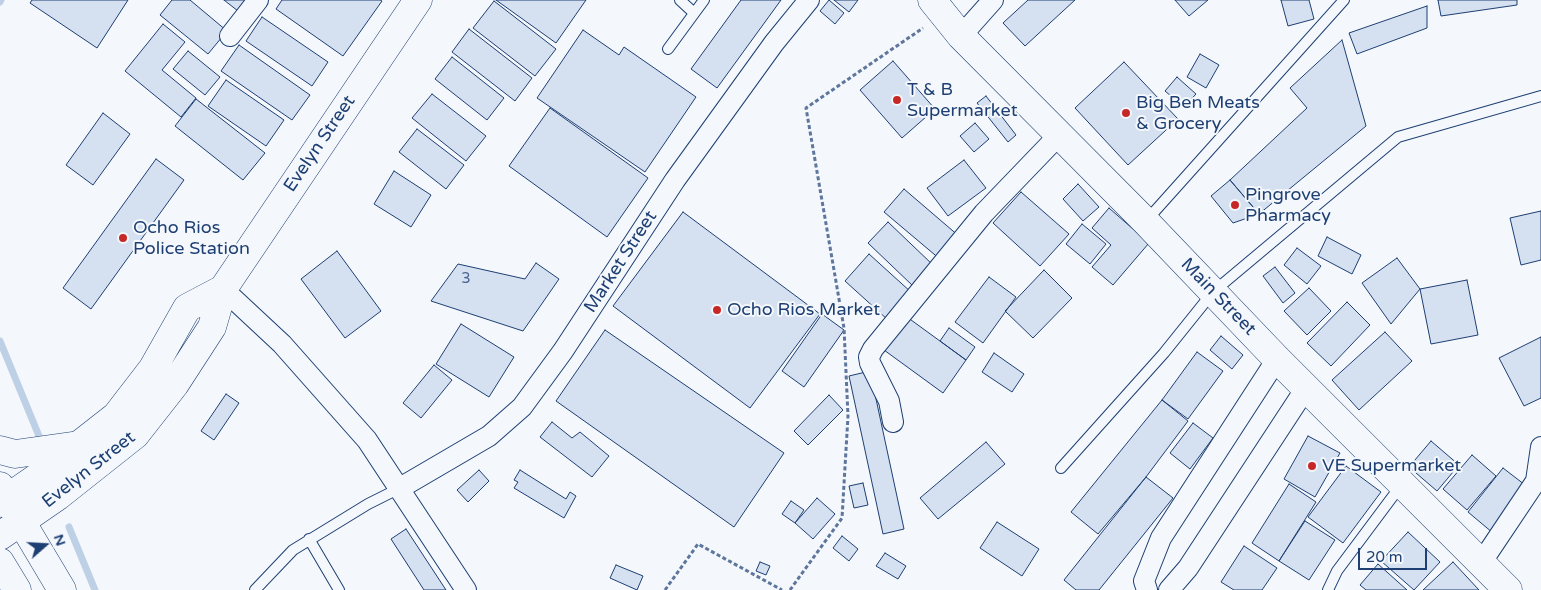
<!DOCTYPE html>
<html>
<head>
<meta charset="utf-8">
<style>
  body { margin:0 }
  #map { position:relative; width:1541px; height:590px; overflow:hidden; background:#f4f7fb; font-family:"Varela Round",sans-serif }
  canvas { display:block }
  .north { position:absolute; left:20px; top:520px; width:50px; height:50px; -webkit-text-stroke:4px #f4f7fb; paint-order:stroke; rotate:71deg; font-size:14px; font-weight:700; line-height:20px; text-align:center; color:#1d3f73 }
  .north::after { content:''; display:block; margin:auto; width:18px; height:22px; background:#1d3f73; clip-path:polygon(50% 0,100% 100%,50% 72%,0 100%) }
  .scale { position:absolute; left:1358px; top:548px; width:69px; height:22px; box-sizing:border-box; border:2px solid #1d3f73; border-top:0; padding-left:6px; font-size:15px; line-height:18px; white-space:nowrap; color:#1d3f73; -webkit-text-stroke:4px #f4f7fb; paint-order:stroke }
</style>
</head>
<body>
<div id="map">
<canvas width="1541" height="590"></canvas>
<div class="north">N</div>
<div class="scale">20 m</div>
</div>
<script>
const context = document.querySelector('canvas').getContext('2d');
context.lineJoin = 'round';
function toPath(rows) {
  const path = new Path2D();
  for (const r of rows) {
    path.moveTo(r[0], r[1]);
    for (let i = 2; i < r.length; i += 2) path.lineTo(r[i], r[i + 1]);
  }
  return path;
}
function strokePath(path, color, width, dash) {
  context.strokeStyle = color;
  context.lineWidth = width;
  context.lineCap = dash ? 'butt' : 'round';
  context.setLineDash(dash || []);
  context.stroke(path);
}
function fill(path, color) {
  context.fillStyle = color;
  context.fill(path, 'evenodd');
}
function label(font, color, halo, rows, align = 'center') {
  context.font = font + ' "Varela Round",sans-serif';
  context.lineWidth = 4;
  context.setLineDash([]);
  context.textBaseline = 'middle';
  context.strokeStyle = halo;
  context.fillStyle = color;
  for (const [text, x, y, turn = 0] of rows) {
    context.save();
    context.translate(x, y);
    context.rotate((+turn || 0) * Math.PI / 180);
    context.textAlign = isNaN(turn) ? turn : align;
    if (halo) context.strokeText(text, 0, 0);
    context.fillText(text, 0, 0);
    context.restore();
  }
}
strokePath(toPath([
  [0,2,1,0],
  [0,341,39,436],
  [69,527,95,590]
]), '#bed0e5', 7);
const building = toPath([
  [32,0,128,0,97,48,30,3,32,0],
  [172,0,190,0,227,31,208,54,160,15,172,0],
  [224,0,247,0,238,11,224,0],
  [282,0,380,0,382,1,343,56,276,9,282,0],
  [496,0,586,0,556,43,496,0],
  [741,0,781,0,717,88,691,69,741,0],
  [829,0,844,13,835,24,820,11,829,0],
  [834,0,858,0,849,12,834,0],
  [1028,0,1075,0,1025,46,1003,23,1028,0],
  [1175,0,1208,0,1189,16,1175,0],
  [1281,0,1309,0,1314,19,1288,26,1281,0],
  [1438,0,1517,0,1517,5,1441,16,1438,0],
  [494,1,556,49,535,76,473,28,494,1],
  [1427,6,1427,28,1357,54,1349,33,1427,6],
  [262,17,328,62,312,86,246,41,262,17],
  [163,24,185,42,162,70,196,98,181,117,125,71,163,24],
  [469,29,532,78,515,101,452,52,469,29],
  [583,30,619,55,624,47,696,97,645,172,537,98,583,30],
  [1342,40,1366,126,1259,214,1230,180,1307,108,1290,88,1342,40],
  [239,45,310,95,292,120,221,71,239,45],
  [188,51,220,77,205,95,173,69,188,51],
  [1200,54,1219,65,1206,88,1187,77,1200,54],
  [452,57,504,98,487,120,435,79,452,57],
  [893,61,935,109,902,138,860,90,893,61],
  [1124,62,1178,119,1128,165,1075,108,1124,62],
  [1177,77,1196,94,1184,107,1165,91,1177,77],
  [226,80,284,120,266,146,208,106,226,80],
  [432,94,486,136,466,161,412,118,432,94],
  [986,96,1016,135,1008,142,977,103,986,96],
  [196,99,265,153,243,180,175,126,196,99],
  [550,108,648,178,607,237,509,166,550,108],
  [103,113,130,134,93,185,66,165,103,113],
  [975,123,989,139,974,152,960,136,975,123],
  [417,129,464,165,446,189,399,152,417,129],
  [156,159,184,180,91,309,63,288,156,159],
  [964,160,986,188,948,216,927,188,964,160],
  [394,171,431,195,411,227,374,204,394,171],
  [1230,180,1259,214,1233,223,1211,196,1230,180],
  [1078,184,1099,207,1083,221,1063,199,1078,184],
  [904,189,960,237,941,260,884,212,904,189],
  [1021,192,1069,234,1040,266,993,223,1021,192],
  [1109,208,1149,243,1113,285,1092,267,1111,245,1092,228,1109,208],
  [1541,211,1541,260,1521,265,1510,218,1541,211],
  [683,212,820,314,750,408,613,306,683,212],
  [888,222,933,265,913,286,868,243,888,222],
  [1082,224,1106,244,1090,264,1066,244,1082,224],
  [1327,237,1361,255,1352,274,1318,256,1327,237],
  [1297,248,1321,266,1307,284,1284,265,1297,248],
  [337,251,381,311,345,338,301,279,337,251],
  [869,254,912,293,888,320,845,281,869,254],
  [1397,258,1420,289,1391,324,1362,283,1397,258],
  [536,263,559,279,523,331,431,301,458,264,525,279,536,263],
  [1275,267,1295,293,1283,303,1263,276,1275,267],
  [1044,270,1072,298,1033,338,1005,311,1044,270],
  [989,277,1016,297,983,343,955,322,989,277],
  [1467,280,1478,335,1431,344,1420,289,1467,280],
  [1309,288,1331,311,1307,335,1284,311,1309,288],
  [1347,302,1370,325,1331,366,1307,343,1347,302],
  [822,314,844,330,804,387,782,371,822,314],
  [907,317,966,360,943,393,884,350,907,317],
  [461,324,514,357,489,397,436,364,461,324],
  [949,328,975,347,966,360,940,341,949,328],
  [605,330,784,453,734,527,556,401,605,330],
  [1385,332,1412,361,1359,410,1332,380,1385,332],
  [1221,336,1243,355,1232,369,1210,350,1221,336],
  [1541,337,1541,398,1524,406,1499,358,1541,337],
  [1197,352,1223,371,1188,419,1162,400,1197,352],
  [994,353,1024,374,1012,392,982,372,994,353],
  [434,365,452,380,421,418,403,403,434,365],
  [870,371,904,529,883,534,849,376,870,371],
  [226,394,239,403,214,440,201,431,226,394],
  [829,395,843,410,808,445,794,431,829,395],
  [1162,400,1188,421,1146,477,1098,534,1071,512,1162,400],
  [552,422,572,438,580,432,609,456,592,477,540,437,552,422],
  [1193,423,1213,438,1190,469,1170,453,1193,423],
  [1308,436,1340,453,1315,497,1284,479,1308,436],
  [1431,441,1459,465,1437,491,1409,467,1431,441],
  [986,442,1005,464,938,519,920,498,986,442],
  [1472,455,1496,476,1467,510,1443,489,1472,455],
  [1346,466,1381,492,1343,543,1308,517,1346,466],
  [1503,468,1529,488,1493,533,1468,512,1503,468],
  [479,470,489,481,468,502,457,490,479,470],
  [520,470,566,499,570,492,576,496,564,518,514,488,518,482,514,480,520,470],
  [1146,477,1173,498,1099,590,1076,590,1064,580,1146,477],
  [863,483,868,505,854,508,849,486,863,483],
  [1289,484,1316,502,1279,561,1252,543,1289,484],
  [817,498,835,514,813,539,795,523,817,498],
  [791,501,804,510,795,523,782,514,791,501],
  [1305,521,1335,540,1309,580,1279,561,1305,521],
  [997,522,1039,549,1022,576,980,548,997,522],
  [406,529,446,590,424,590,391,539,406,529],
  [1408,532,1440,562,1414,590,1381,561,1408,532],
  [842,536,858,549,849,561,833,548,842,536],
  [1244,546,1277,568,1262,590,1234,590,1221,582,1244,546],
  [885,553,906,566,898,579,876,566,885,553],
  [760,562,770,566,766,575,756,571,760,562],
  [1453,562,1479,590,1423,590,1453,562],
  [1378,564,1407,590,1366,590,1360,585,1378,564],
  [616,565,643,576,637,590,610,578,616,565]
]);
fill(building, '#d5e0f0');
strokePath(building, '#1d3f73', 1);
const lane = toPath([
  [680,0,694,13],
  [668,49,704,0],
  [1146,221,1344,0],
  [1061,468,1164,353,1213,292,1398,137,1541,96],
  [309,539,339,590],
  [255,590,293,550,368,504,400,488],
  [1328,590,1337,571,1402,484]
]);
const street = toPath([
  [230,36,258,0],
  [961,36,993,0],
  [223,289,282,344,367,440,466,590],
  [893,422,889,401,870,363,869,357,873,349,984,213,1059,135],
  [400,488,489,436,522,407,563,351,675,180,774,43,809,0],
  [1481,563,1536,481,1541,447],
  [1147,590,1144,581,1161,538,1277,359],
  [1169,590,1188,568,1306,388]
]);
const secondary = toPath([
  [932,0,961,36,1145,221,1277,359,1508,590],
  [0,503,42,474,116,416,153,368,187,308,223,289],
  [0,536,58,496,135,435,175,384,212,327,223,289,418,0]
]);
const primary = toPath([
  [0,450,15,454,79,445],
  [0,486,62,590],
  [0,562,17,590]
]);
strokePath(lane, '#1d3f73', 12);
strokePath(street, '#1d3f73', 22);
strokePath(secondary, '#1d3f73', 29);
strokePath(primary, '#1d3f73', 29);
strokePath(toPath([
  [665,590,698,544,782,590],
  [790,590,842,518,848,416,844,328,806,108,923,28]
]), '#5e769c', 3, [4, 2.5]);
strokePath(lane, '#f4f7fb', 10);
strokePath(street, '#f4f7fb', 20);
strokePath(secondary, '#f4f7fb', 28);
strokePath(primary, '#f4f7fb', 28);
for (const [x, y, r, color] of [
  [897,100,5,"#c62828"],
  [1126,113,5,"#c62828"],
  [1235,205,5,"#c62828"],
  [123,238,5,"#c62828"],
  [717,310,5,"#c62828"],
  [1312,466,5,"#c62828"]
]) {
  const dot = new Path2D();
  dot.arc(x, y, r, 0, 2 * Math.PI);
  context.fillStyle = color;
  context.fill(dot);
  strokePath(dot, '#f4f7fb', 2);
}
label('15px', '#4b6792', null, [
  ["3",466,279]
]);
label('18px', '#1d3f73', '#f4f7fb', [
  ["T & B",907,90],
  ["Supermarket",907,111],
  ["Big Ben Meats",1136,103],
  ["& Grocery",1136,124],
  ["Pingrove",1245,195],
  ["Pharmacy",1245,216],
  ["Ocho Rios",133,228],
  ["Police Station",133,249],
  ["Ocho Rios Market",727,310],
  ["VE Supermarket",1322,466]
], 'left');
label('18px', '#1d3f73', '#f4f7fb', [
  ["Evelyn Street",320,144,-56],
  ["Market Street",621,262,-57],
  ["Main Street",1218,297,46],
  ["Evelyn Street",89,470,-38]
]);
</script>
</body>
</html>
